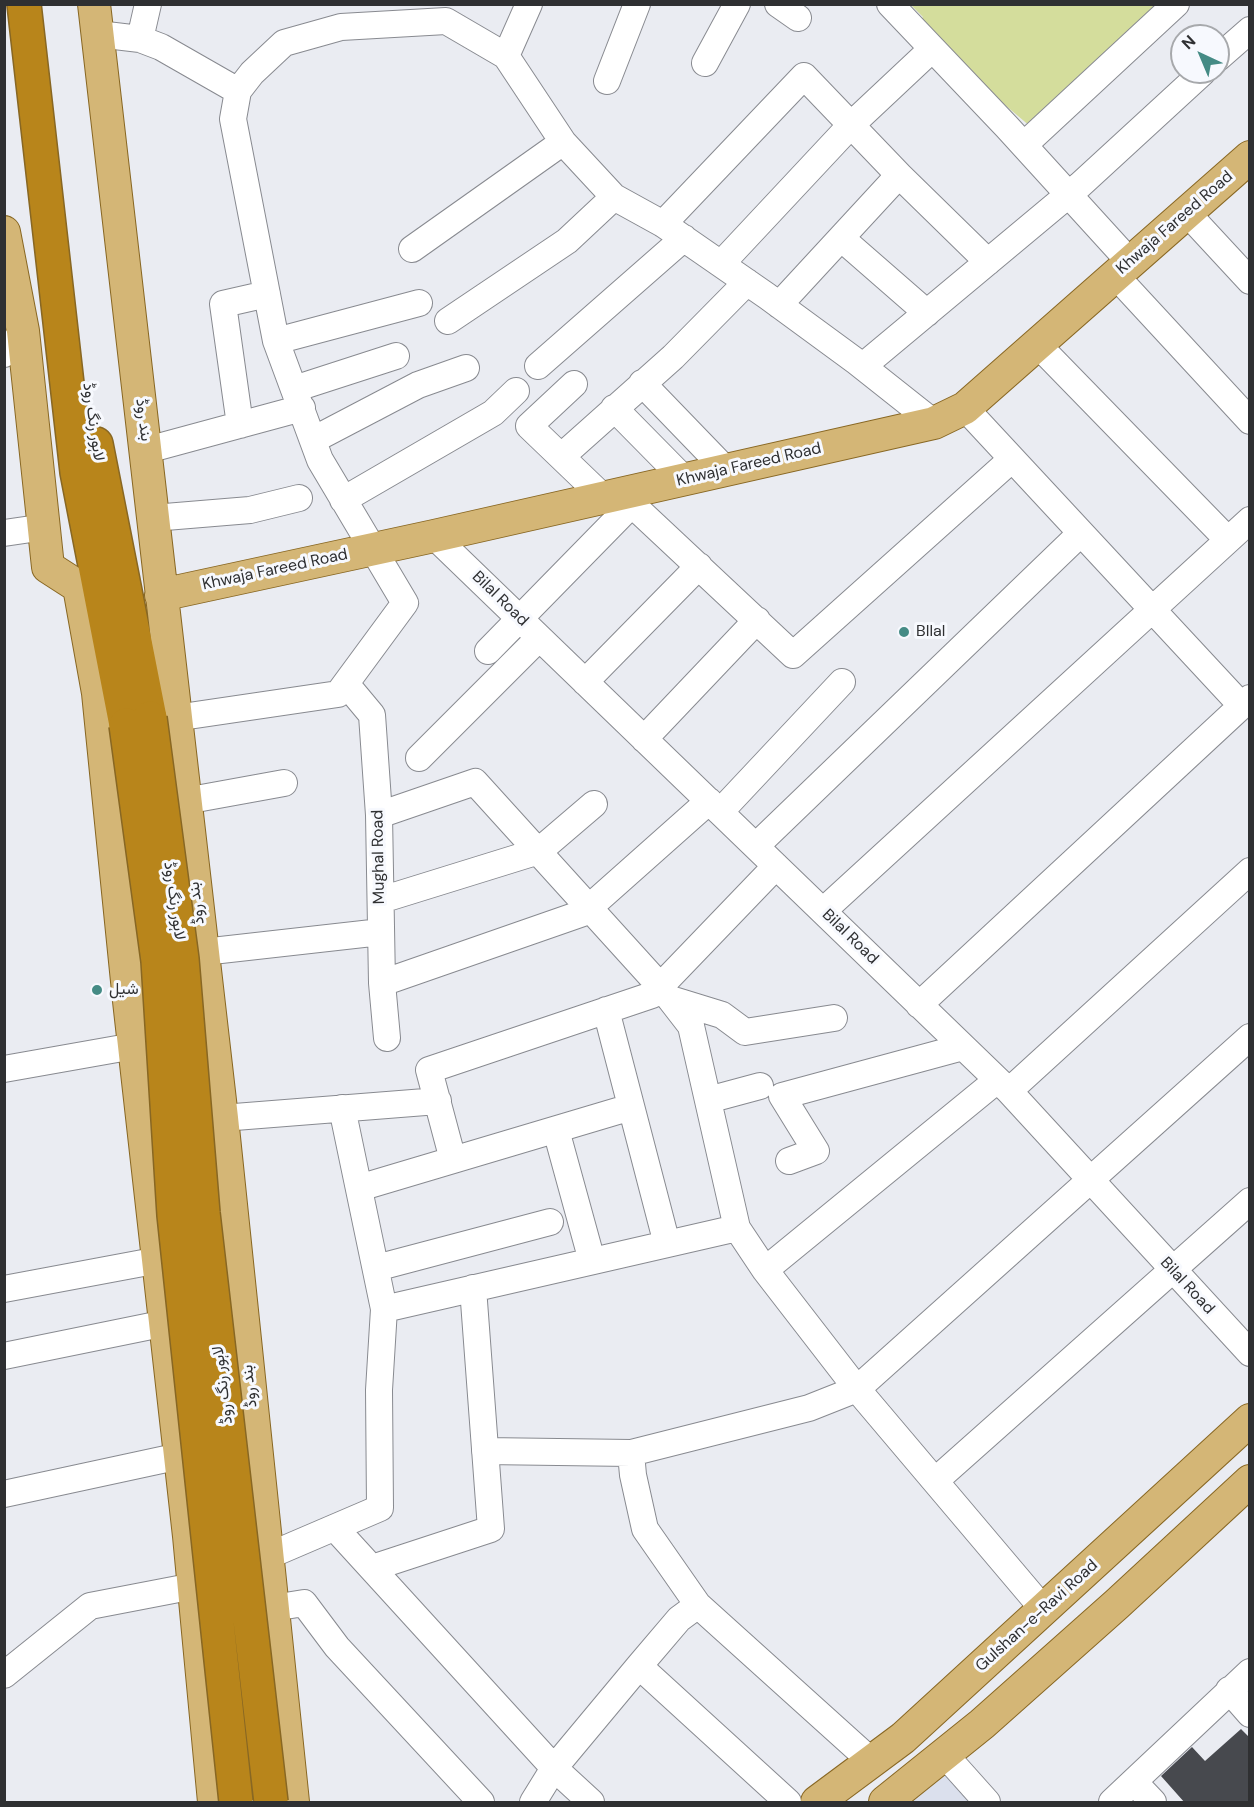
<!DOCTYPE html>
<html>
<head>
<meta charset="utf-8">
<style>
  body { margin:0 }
  #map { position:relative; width:1254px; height:1807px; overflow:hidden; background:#eaecf2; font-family:"DM Sans",sans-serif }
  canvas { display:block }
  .frame { position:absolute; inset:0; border:6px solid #2f3032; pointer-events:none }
  .north { position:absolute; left:1170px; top:24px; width:60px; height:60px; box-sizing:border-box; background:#f7f9fe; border:2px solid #a7a9ac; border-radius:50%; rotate:316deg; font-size:16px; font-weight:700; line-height:24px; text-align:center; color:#2f3032 }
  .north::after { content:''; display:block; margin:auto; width:21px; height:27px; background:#458b85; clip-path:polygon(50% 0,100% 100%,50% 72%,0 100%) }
</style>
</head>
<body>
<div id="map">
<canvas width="1254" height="1807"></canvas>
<div class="frame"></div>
<div class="north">N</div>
</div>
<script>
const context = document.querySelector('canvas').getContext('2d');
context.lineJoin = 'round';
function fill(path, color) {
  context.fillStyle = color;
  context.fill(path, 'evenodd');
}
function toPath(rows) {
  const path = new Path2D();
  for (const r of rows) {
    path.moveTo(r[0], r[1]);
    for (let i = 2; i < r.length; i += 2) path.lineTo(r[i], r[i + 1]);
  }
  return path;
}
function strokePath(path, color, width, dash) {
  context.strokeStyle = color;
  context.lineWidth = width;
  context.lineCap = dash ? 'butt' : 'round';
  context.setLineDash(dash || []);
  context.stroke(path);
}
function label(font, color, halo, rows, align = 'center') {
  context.font = font + ' "DM Sans",Vazirmatn,sans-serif';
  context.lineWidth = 6;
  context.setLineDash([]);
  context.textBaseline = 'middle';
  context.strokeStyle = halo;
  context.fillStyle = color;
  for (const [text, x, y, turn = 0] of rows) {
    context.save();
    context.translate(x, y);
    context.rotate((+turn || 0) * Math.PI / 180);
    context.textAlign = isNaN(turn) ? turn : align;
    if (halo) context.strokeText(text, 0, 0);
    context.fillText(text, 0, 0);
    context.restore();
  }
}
fill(toPath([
  [944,1752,990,1802,880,1802]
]), '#dbe0ed');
fill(toPath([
  [911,5,1161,5,1031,127,914,28,923,17]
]), '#d4dd9c');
fill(toPath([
  [1241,1729,1250,1738,1250,1803,1185,1803,1161,1776,1192,1747,1205,1761]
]), '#47494e');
const minor = toPath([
  [778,4,798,18],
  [890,4,1007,127,1130,262],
  [98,34,140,39,161,47,238,91],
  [140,39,148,4],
  [506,56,529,4],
  [1218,58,1250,30],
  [705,63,737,4],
  [607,81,637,4],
  [1024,145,1176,4],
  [1187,213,1250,281],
  [663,224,804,76,899,175],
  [841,238,927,313],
  [412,249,563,142],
  [721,264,851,125,932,49],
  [1115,275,1250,421],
  [779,305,899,175,988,262],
  [448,321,567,241,614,197],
  [276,341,419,303],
  [1037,344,1228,540],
  [4,354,23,331],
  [538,366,684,238],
  [863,366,1080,185,1203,72],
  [642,383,726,470],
  [574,384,529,426,604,498],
  [294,389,396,356],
  [614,408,684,479],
  [965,408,1241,705],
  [240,425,223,304,267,294],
  [313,440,418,385,466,368],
  [147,450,302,408],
  [562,456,673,357,747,282],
  [621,494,793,655,1012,459],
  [343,500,493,413,516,391],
  [153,518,250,510,299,498],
  [4,533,45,527],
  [434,536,1009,1091,1250,1353],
  [488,651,632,504],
  [585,682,699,566],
  [347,685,372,715,379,815,382,983,387,1038],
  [175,718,338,694,405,603,320,460,276,341,233,119,238,91,252,73,284,43,341,27,446,21,506,56,563,142,614,197,663,224,767,296,857,362,934,423],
  [644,739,757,620],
  [419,758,539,638],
  [185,801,284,783],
  [720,812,842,682],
  [379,815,475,782,660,986,691,1026,737,1228,765,1270,857,1389,1044,1610],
  [756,846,1081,533],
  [381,900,539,851,594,804],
  [823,911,1250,520],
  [203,952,381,932],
  [382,983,583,913,709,801],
  [670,999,722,1015,745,1032,834,1018],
  [919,1005,1250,698],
  [606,1010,667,1244],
  [4,1069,134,1046],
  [1009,1091,1250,871],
  [708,1100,760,1086],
  [222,1118,438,1101],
  [556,1130,592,1261],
  [453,1160,429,1070,652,995,776,866],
  [789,1161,816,1151,782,1096,963,1047],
  [359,1188,631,1107],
  [376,1268,550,1222],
  [765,1270,996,1081],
  [4,1289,159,1260],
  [384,1309,737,1228],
  [4,1356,166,1323],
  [485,1451,631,1453],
  [935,1481,1250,1201],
  [4,1494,180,1456],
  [335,1528,554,1768,591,1802],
  [268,1556,380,1508,379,1390,384,1309,342,1108],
  [372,1568,491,1529,473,1288],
  [698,1605,871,1761],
  [273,1608,304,1603,337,1647,481,1802],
  [639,1666,788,1802],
  [4,1675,90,1606,194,1586],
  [1229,1690,1250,1714],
  [945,1755,987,1802],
  [1134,1782,1153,1802],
  [533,1802,554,1768,639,1666,679,1619,698,1605,645,1529,633,1475,631,1453,809,1408,857,1389,1250,1037],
  [1112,1802,1250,1672]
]);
const major = toPath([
  [94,4,222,1118,293,1802],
  [4,232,23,331,48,567,79,587,98,693,129,1001,189,1536,214,1802],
  [161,595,434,536,934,423,965,408,1250,157],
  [817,1802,903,1738,1250,1420],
  [885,1802,982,1724,1117,1604,1250,1481]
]);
const highway = toPath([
  [24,4,77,472,126,725],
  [96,444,150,718]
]);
strokePath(minor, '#888a90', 28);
strokePath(major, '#886723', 34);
strokePath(highway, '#886723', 36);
strokePath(minor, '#fff', 26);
strokePath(major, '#d4b676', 32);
strokePath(highway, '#b8851b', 33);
const highwayBridge = toPath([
  [150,718,182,959,203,1213,271,1802],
  [126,725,158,961,174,1215,236,1802]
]);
strokePath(highwayBridge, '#886723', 36, []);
strokePath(highwayBridge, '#b8851b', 33);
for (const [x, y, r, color] of [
  [904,632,6,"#458b85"],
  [97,990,6,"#458b85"]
]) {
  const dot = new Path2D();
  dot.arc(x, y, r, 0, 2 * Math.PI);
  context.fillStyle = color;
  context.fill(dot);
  strokePath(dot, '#f7f9fe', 2);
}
label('16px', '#2f3032', '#f7f9fe', [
  ["Khwaja Fareed Road",1175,223,-41],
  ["بند روڈ",143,420,83],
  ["لاہور رنگ روڈ",93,422,82],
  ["Khwaja Fareed Road",749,465,-13],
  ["Khwaja Fareed Road",275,570,-12],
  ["Bilal Road",500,599,44],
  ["Mughal Road",379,857,-91],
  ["لاہور رنگ روڈ",174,901,82],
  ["بند روڈ",197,903,-97],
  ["Bilal Road",850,937,44],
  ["Bilal Road",1187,1286,47],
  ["لاہور رنگ روڈ",223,1385,-97],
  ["بند روڈ",250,1386,-96],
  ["Gulshan-e-Ravi Road",1037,1616,-42]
]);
label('16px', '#2f3032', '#f7f9fe', [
  ["BIlal",916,632],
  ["شیل",109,990]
], 'left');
</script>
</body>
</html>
